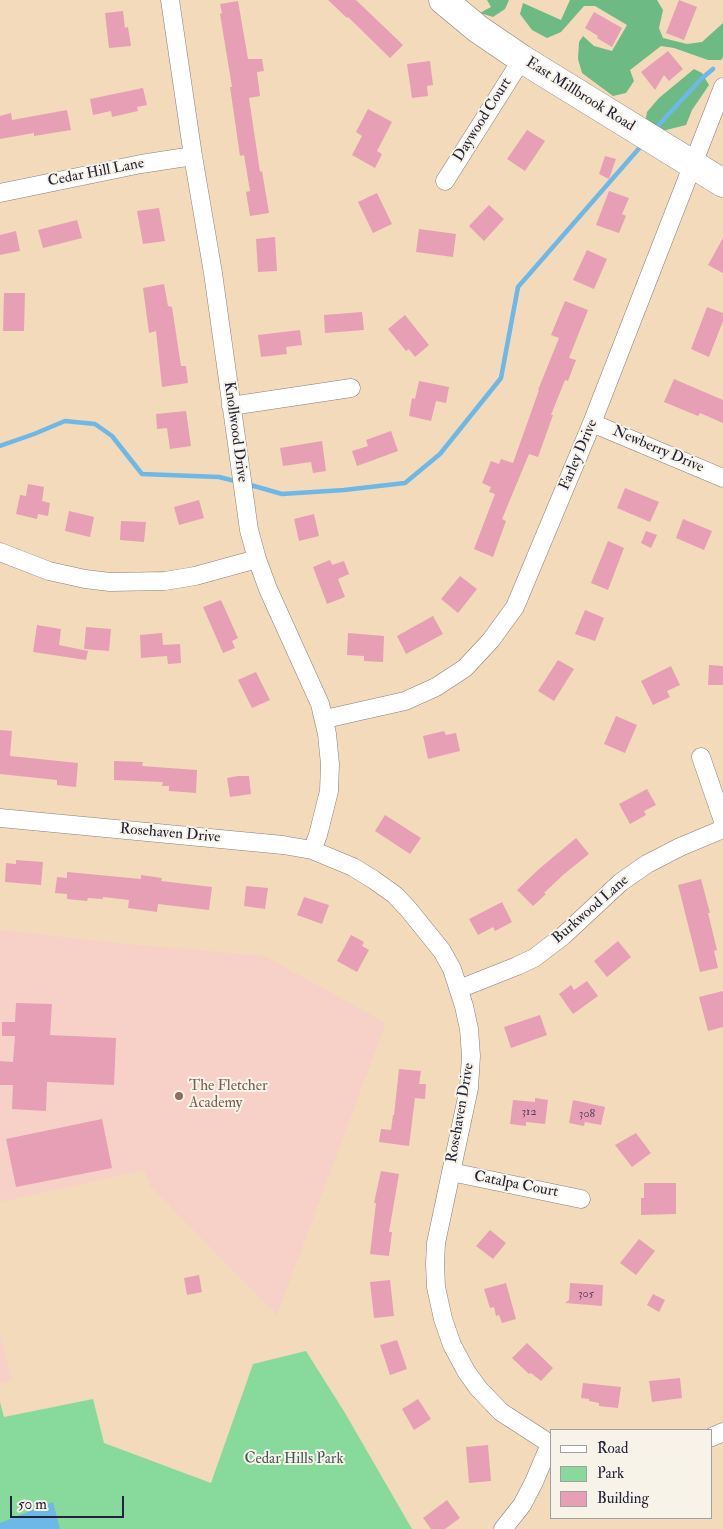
<!DOCTYPE html>
<html>
<head>
<meta charset="utf-8">
<style>
  body { margin:0 }
  #map { position:relative; width:723px; height:1529px; overflow:hidden; background:#f2dabb; font-family:"IM FELL Double Pica",serif }
  canvas { display:block }
  .legend { position:absolute; left:550px; top:1429px; width:162px; height:90px; box-sizing:border-box; background:#f7f3e8; border:1px solid #a29fa3; margin:0; padding:6px 9px; list-style:none; font-size:15px; color:#22223b }
  .legend li { display:flex; align-items:center; gap:10px; height:25px }
  .legend b { width:25px; border:1px solid #a29fa3 }
  .scale { position:absolute; left:10px; top:1496px; width:114px; height:22px; box-sizing:border-box; border:2px solid #22223b; border-top:0; padding-left:6px; font-size:15px; line-height:18px; white-space:nowrap; color:#22223b; -webkit-text-stroke:4px #f7f3e8; paint-order:stroke }
</style>
</head>
<body>
<div id="map">
<canvas width="723" height="1529"></canvas>
<ul class="legend">
<li><b style="height:6px;background:#fff"></b>Road</li>
<li><b style="height:14px;background:#87da9c"></b>Park</li>
<li><b style="height:14px;background:#e79fb6"></b>Building</li>
</ul>
<div class="scale">50 m</div>
</div>
<script>
const context = document.querySelector('canvas').getContext('2d');
context.lineJoin = 'round';
function fill(path, color) {
  context.fillStyle = color;
  context.fill(path, 'evenodd');
}
function toPath(rows) {
  const path = new Path2D();
  for (const r of rows) {
    path.moveTo(r[0], r[1]);
    for (let i = 2; i < r.length; i += 2) path.lineTo(r[i], r[i + 1]);
  }
  return path;
}
function strokePath(path, color, width, dash) {
  context.strokeStyle = color;
  context.lineWidth = width;
  context.lineCap = dash ? 'butt' : 'round';
  context.setLineDash(dash || []);
  context.stroke(path);
}
function label(font, color, halo, rows, align = 'center') {
  context.font = font + ' "IM FELL Double Pica",serif';
  context.lineWidth = 4;
  context.setLineDash([]);
  context.textBaseline = 'middle';
  context.strokeStyle = halo;
  context.fillStyle = color;
  for (const [text, x, y, turn = 0] of rows) {
    context.save();
    context.translate(x, y);
    context.rotate((+turn || 0) * Math.PI / 180);
    context.textAlign = isNaN(turn) ? turn : align;
    if (halo) context.strokeText(text, 0, 0);
    context.fillText(text, 0, 0);
    context.restore();
  }
}
fill(toPath([
  [0,930,117,943,265,956,386,1023,277,1315,150,1186,144,1170,0,1202],
  [0,1333,12,1381,0,1384]
]), '#f7d1c7');
fill(toPath([
  [306,1351,345,1413,412,1529,0,1529,0,1402,4,1417,93,1399,104,1443,211,1483,253,1364]
]), '#87da9c');
fill(toPath([
  [487,0,509,0,505,9,493,17,480,13,491,7],
  [570,0,657,0,663,10,659,28,663,38,687,44,702,42,723,23,723,57,721,60,708,60,674,48,661,46,630,70,634,81,626,93,613,96,582,73,578,59,579,42,583,36,594,46,612,51,627,25,595,6,584,6,561,32,547,38,532,30,520,14,523,3,561,20],
  [694,69,702,73,709,85,692,110,686,125,662,131,645,124,647,112,659,98]
]), '#6dba84');
fill(toPath([
  [53,1502,60,1529,0,1529,0,1523]
]), '#6eb8e7');
strokePath(toPath([
  [655,129,701,79,713,69],
  [0,446,34,434,65,421,95,424,112,436,142,474,219,477,239,482],
  [247,484,282,494,344,490,405,483,440,454,501,378,518,287,642,145]
]), '#6eb8e7', 4.5);
fill(toPath([
  [328,0,356,0,403,45,390,58,348,17,347,18],
  [679,0,697,7,684,40,666,33],
  [238,1,248,59,262,59,264,71,257,72,260,96,249,98,260,172,262,171,269,213,250,216,246,192,250,191,244,155,240,156,230,87,232,87,220,14,222,13,220,4],
  [123,11,125,28,128,27,131,46,109,48,105,13],
  [594,12,622,28,612,47,597,38,598,36,585,28],
  [668,51,683,69,669,81,664,75,655,90,641,72],
  [430,61,433,85,427,86,428,96,412,98,407,64],
  [143,88,147,105,137,107,138,111,112,117,111,111,93,115,90,99],
  [368,109,392,122,377,151,382,154,375,168,352,155,362,136,356,132],
  [67,110,71,130,34,136,34,133,0,139,0,116,11,113,12,120],
  [527,130,545,141,525,171,507,159],
  [605,156,616,159,609,179,599,174],
  [609,191,629,198,622,214,626,216,619,233,596,225],
  [377,193,392,224,373,233,358,202],
  [489,205,504,219,484,241,469,226],
  [159,208,165,241,143,244,137,211],
  [77,220,82,238,43,248,38,230],
  [419,229,456,234,453,257,416,252],
  [16,231,20,251,0,255,0,235],
  [275,237,277,271,258,272,256,239],
  [723,238,723,273,708,265],
  [587,250,607,259,594,289,573,280],
  [164,284,168,306,172,307,181,366,186,366,188,383,162,387,156,331,149,333,143,288],
  [4,293,25,293,24,331,3,331],
  [565,301,588,310,569,358,576,360,568,381,565,380,551,415,553,415,538,457,529,454,502,519,506,521,493,557,474,549,495,494,489,492,491,487,482,483,491,461,499,464,501,459,513,463,539,390,538,390,559,338,551,335],
  [707,307,723,313,723,321,709,357,691,349],
  [362,312,364,330,325,333,324,315],
  [405,315,429,345,415,357,409,349,406,351,388,329],
  [300,330,302,345,286,347,287,354,261,357,258,335],
  [674,379,723,400,723,423,700,413,698,416,664,402],
  [419,381,449,387,446,403,436,401,431,421,409,416,412,398,415,399],
  [186,411,191,446,170,449,167,428,157,429,156,414],
  [391,431,398,451,357,466,352,451,368,446,366,440],
  [322,441,326,471,313,473,311,462,283,466,280,448],
  [28,484,44,487,42,501,50,503,48,516,38,514,37,519,16,514,20,495,26,496],
  [625,488,659,502,650,522,617,508],
  [199,500,204,518,179,525,174,507],
  [69,511,94,517,90,537,65,531],
  [314,514,319,536,299,541,294,519],
  [683,519,712,531,704,550,676,538],
  [121,521,146,522,144,542,120,540],
  [646,531,657,535,651,548,641,543],
  [608,541,624,548,608,590,591,583],
  [330,560,332,565,344,561,349,574,338,579,345,597,327,604,313,567],
  [460,576,477,589,458,613,441,599],
  [221,600,238,638,232,641,235,648,223,653,203,607],
  [585,610,604,618,595,641,575,634],
  [433,616,443,634,406,654,397,636],
  [37,625,61,629,59,645,88,651,86,660,33,652],
  [86,627,111,629,109,651,84,649],
  [162,633,163,645,180,644,181,663,168,664,167,656,141,658,140,635],
  [348,633,384,636,383,662,364,661,364,656,347,655],
  [558,660,574,669,554,701,538,691],
  [709,665,723,666,723,685,708,685],
  [671,666,680,685,667,691,670,697,653,705,641,681],
  [256,672,270,700,252,708,238,680],
  [616,716,637,725,625,753,604,744],
  [0,730,12,731,10,756,78,763,76,787,57,785,57,780,0,774],
  [444,731,446,735,456,733,460,751,428,759,423,736],
  [114,761,143,762,142,766,197,770,196,793,169,791,169,786,162,786,163,782,114,780],
  [238,776,249,776,251,794,230,797,227,778],
  [647,789,656,805,644,811,646,815,630,824,619,804],
  [385,815,421,838,410,854,375,831],
  [576,838,589,854,563,875,544,893,546,894,533,906,517,890,539,869],
  [16,860,43,862,41,885,5,882,6,863,16,864],
  [67,872,141,879,141,875,162,878,161,881,212,887,209,910,158,904,157,912,128,908,129,900,103,897,103,899,88,898,87,901,67,899,67,894,55,893,57,877,67,878],
  [701,879,710,913,708,913,717,950,714,951,718,968,700,972,678,885],
  [246,886,268,888,265,909,244,906],
  [304,897,329,905,322,924,297,915],
  [502,902,512,922,495,931,493,927,478,935,469,919],
  [351,935,364,942,362,946,369,950,357,972,337,961],
  [618,941,631,957,607,977,594,961],
  [587,981,598,996,573,1014,559,994,571,985,574,990],
  [723,991,723,1027,708,1031,699,997],
  [16,1003,52,1004,50,1035,116,1038,114,1085,47,1082,46,1111,12,1109,13,1085,0,1085,0,1061,13,1062,15,1036,2,1036,2,1022,15,1022],
  [540,1015,547,1035,511,1048,504,1027],
  [399,1069,421,1071,419,1084,426,1084,425,1099,415,1098,409,1146,379,1142,381,1129,391,1130,393,1115,394,1115],
  [535,1098,548,1100,545,1124,526,1122,526,1126,510,1124,513,1100,535,1102],
  [573,1100,605,1107,601,1125,585,1122,584,1126,569,1123],
  [102,1119,112,1168,16,1187,6,1139],
  [636,1133,651,1153,632,1167,615,1145],
  [381,1171,399,1174,389,1232,392,1232,389,1256,370,1254,376,1203,374,1203],
  [644,1183,676,1183,676,1214,641,1215,641,1198,644,1198],
  [490,1230,506,1243,493,1259,476,1246],
  [639,1239,655,1251,636,1275,620,1263],
  [199,1275,202,1292,187,1295,184,1278],
  [390,1280,394,1316,374,1318,370,1282],
  [506,1283,516,1319,502,1323,499,1315,496,1316,494,1307,490,1308,484,1289],
  [570,1283,603,1285,602,1306,565,1303,569,1300],
  [653,1294,665,1300,659,1312,647,1305],
  [397,1340,407,1369,390,1375,380,1345],
  [527,1343,553,1368,541,1381,531,1373,529,1374,512,1358],
  [680,1378,682,1398,652,1402,649,1381],
  [583,1383,621,1387,618,1408,599,1406,599,1403,589,1401,589,1399,581,1398],
  [418,1399,431,1419,414,1430,402,1409],
  [488,1445,491,1481,469,1483,466,1447],
  [447,1500,460,1518,445,1529,431,1529,423,1518]
]), '#e79fb6');
const minor = toPath([
  [170,0,193,156,213,273,249,530,257,559,268,589,320,704,327,734,330,764,329,791,318,835,312,850],
  [445,181,522,59],
  [0,193,141,164,193,156],
  [231,406,351,388],
  [592,423,723,478],
  [0,552,49,571,85,579,110,582,165,581,195,576,257,559],
  [325,719,405,701,436,687,465,668,491,640,515,607,592,423,723,87],
  [701,757,723,821],
  [0,818,283,845,312,850,353,867,374,880,395,895,409,910,442,951,452,969,464,1006,469,1029,471,1056,469,1088,436,1243,435,1264,436,1287,443,1319,452,1345,466,1371,478,1388,501,1412,552,1445],
  [459,989,517,966,534,958,563,936,621,882,647,864,680,847,723,829],
  [451,1172,581,1199],
  [712,1437,723,1432],
  [503,1529,522,1505,534,1482,550,1444]
]);
const primary = toPath([
  [443,0,478,29,522,59,723,183]
]);
strokePath(minor, '#8a7e7b', 19);
strokePath(primary, '#8a7e7b', 29);
strokePath(minor, '#fff', 18);
strokePath(primary, '#fff', 28);
for (const [x, y, r, color] of [
  [179,1096,5,"#8d6e63"]
]) {
  const dot = new Path2D();
  dot.arc(x, y, r, 0, 2 * Math.PI);
  context.fillStyle = color;
  context.fill(dot);
  strokePath(dot, '#f7f3e8', 2);
}
label('12px', '#53415a', null, [
  ["312",529,1112],
  ["308",587,1114],
  ["305",586,1294]
]);
label('15px', '#22223b', '#f7f3e8', [
  ["East Millbrook Road",580,95,32],
  ["Daywood Court",483,120,-58],
  ["Cedar Hill Lane",96,173,-11],
  ["Knollwood Drive",235,432,82],
  ["Newberry Drive",658,450,23],
  ["Farley Drive",579,455,-67],
  ["Rosehaven Drive",170,834,5],
  ["Burkwood Lane",591,910,-41],
  ["Rosehaven Drive",461,1113,-80],
  ["Catalpa Court",516,1185,11]
]);
label('15px', '#785e54', '#f7f3e8', [
  ["The Fletcher",189,1087],
  ["Academy",189,1104]
], 'left');
label('15px', '#405958', '#f7f3e8', [
  ["Cedar Hills Park",294,1460]
]);
</script>
</body>
</html>
